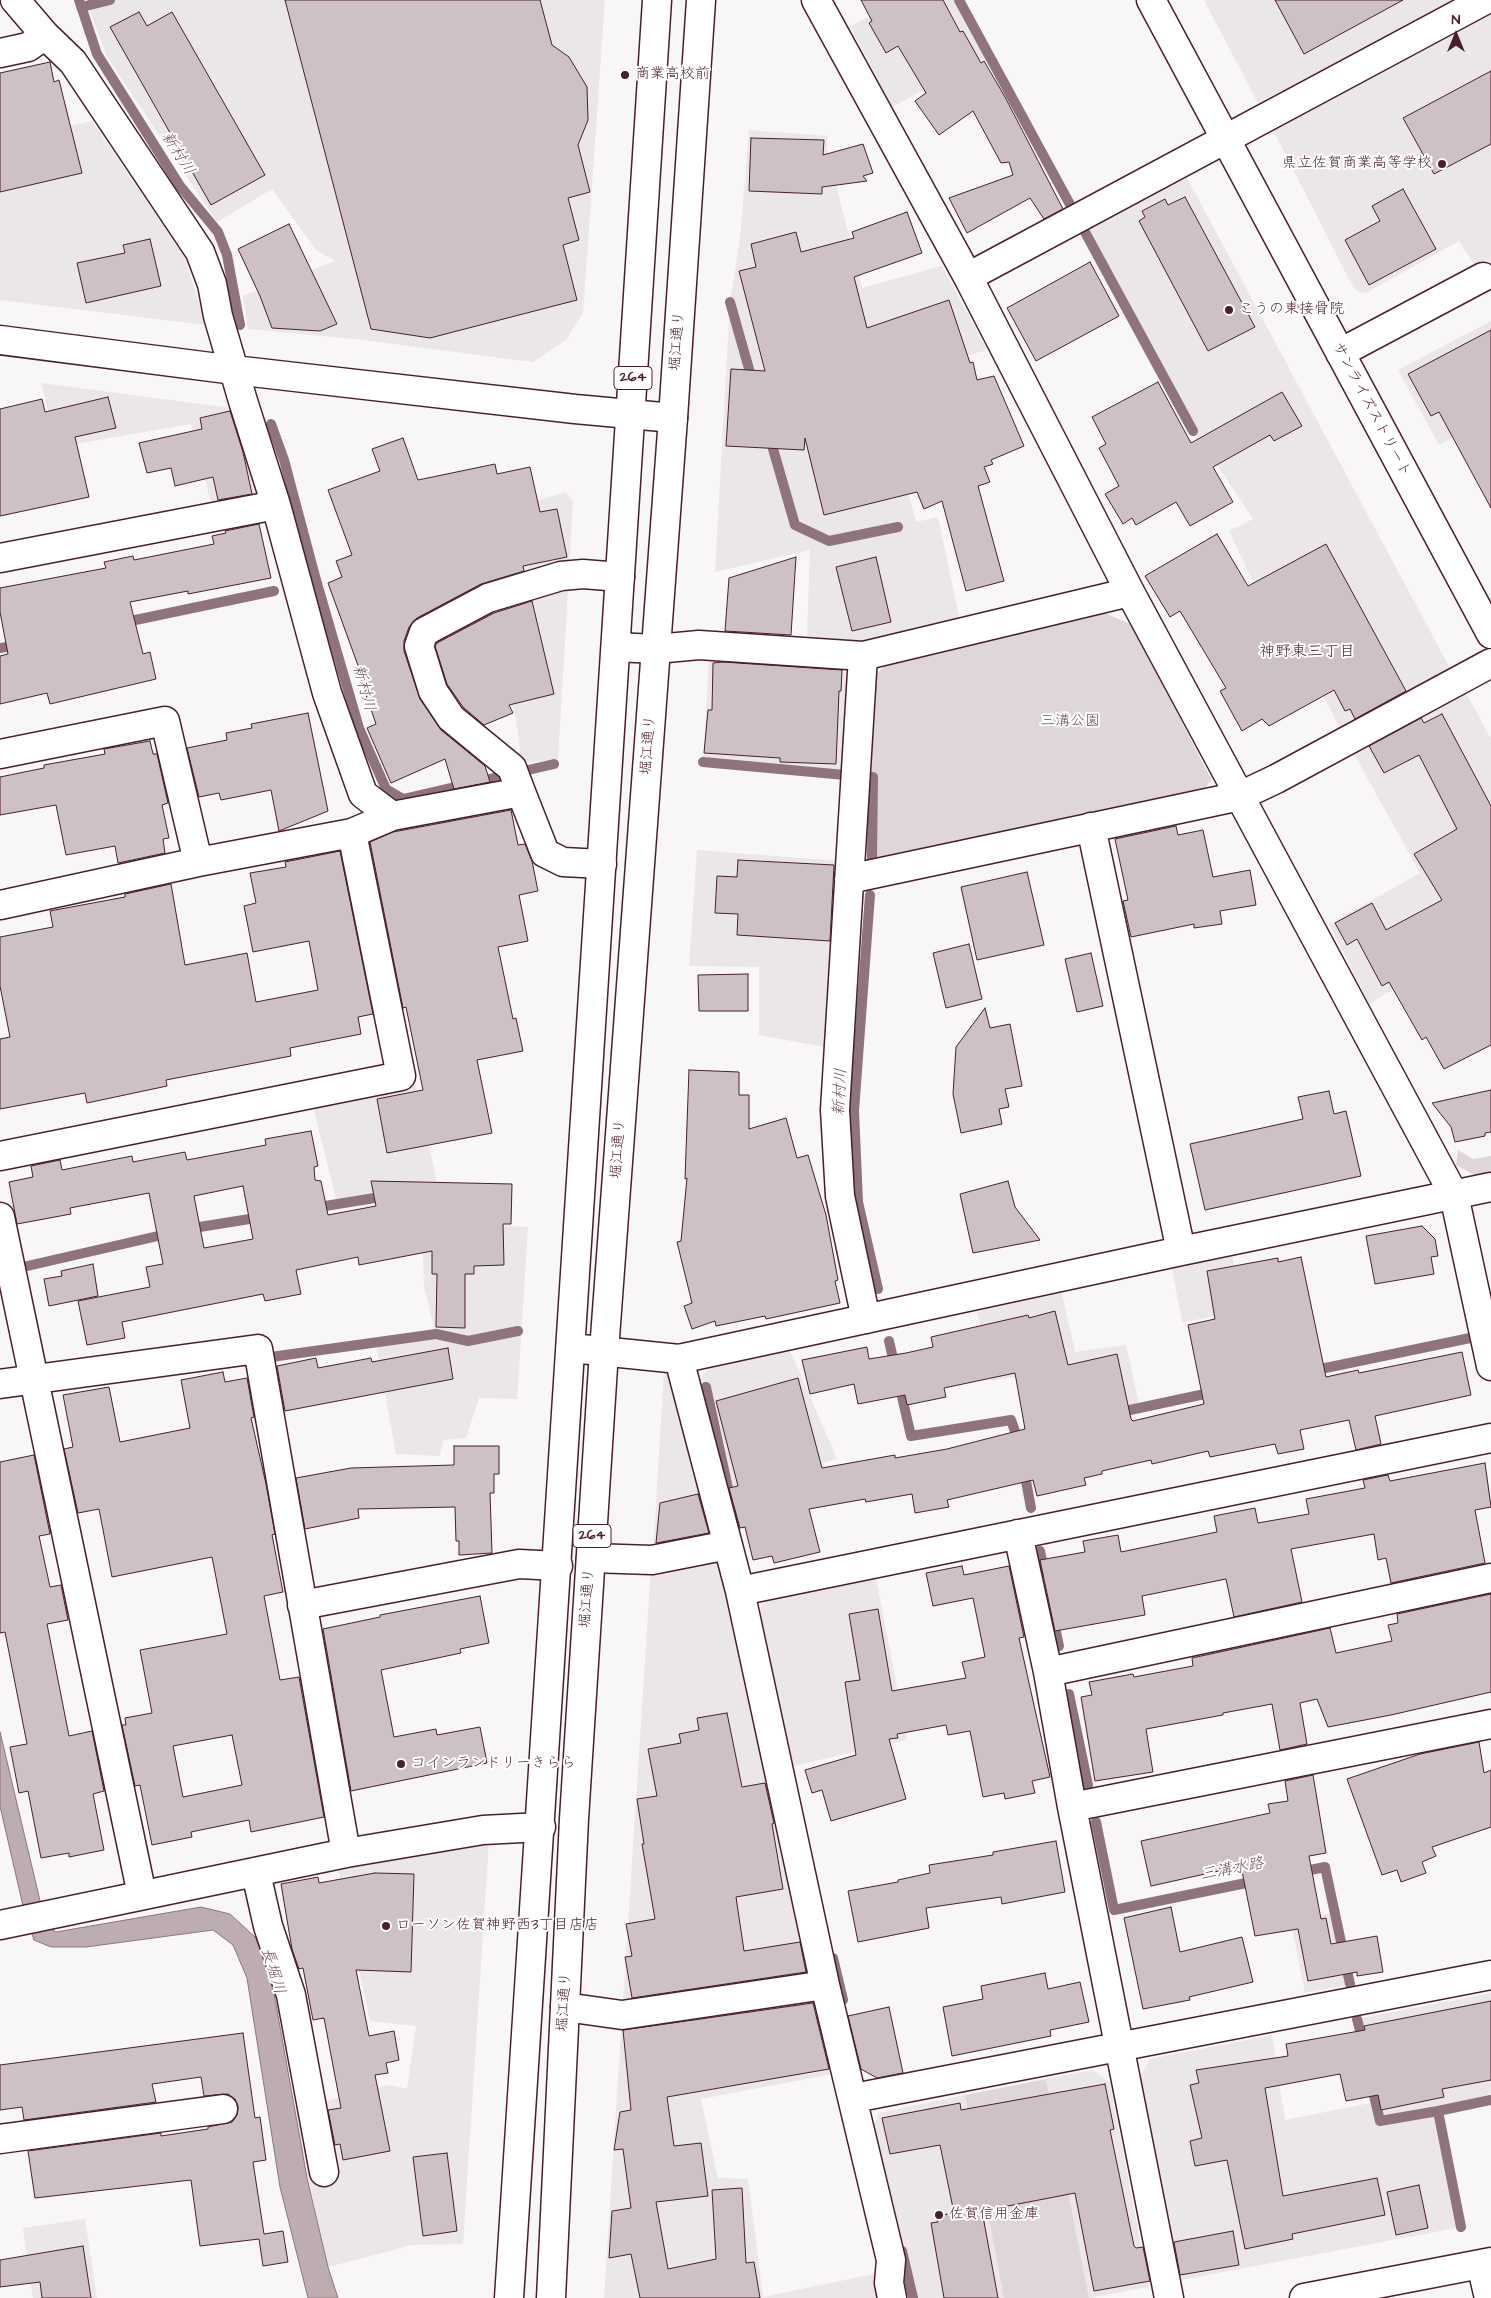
<!DOCTYPE html>
<html>
<head>
<meta charset="utf-8">
<style>
  body { margin:0 }
  #map { position:relative; width:1491px; height:2298px; overflow:hidden; background:#f8f6f7; font-family:"Architects Daughter",sans-serif }
  canvas { display:block }
  .north { position:absolute; left:1431px; top:10px; width:50px; height:50px; -webkit-text-stroke:4px #fff; paint-order:stroke; rotate:0deg; font-size:14px; font-weight:700; line-height:20px; text-align:center; color:#4a1f2b }
  .north::after { content:''; display:block; margin:auto; width:18px; height:22px; background:#4a1f2b; clip-path:polygon(50% 0,100% 100%,50% 72%,0 100%) }
</style>
</head>
<body>
<div id="map">
<canvas width="1491" height="2298"></canvas>
<div class="north">N</div>
</div>
<script>
const context = document.querySelector('canvas').getContext('2d');
context.lineJoin = 'round';
function fill(path, color) {
  context.fillStyle = color;
  context.fill(path, 'evenodd');
}
function toPath(rows) {
  const path = new Path2D();
  for (const r of rows) {
    path.moveTo(r[0], r[1]);
    for (let i = 2; i < r.length; i += 2) path.lineTo(r[i], r[i + 1]);
  }
  return path;
}
function strokePath(path, color, width, dash) {
  context.strokeStyle = color;
  context.lineWidth = width;
  context.lineCap = dash ? 'butt' : 'round';
  context.setLineDash(dash || []);
  context.stroke(path);
}
function label(font, color, halo, rows, align = 'center') {
  context.font = font + ' "Architects Daughter","Klee One",sans-serif';
  context.lineWidth = 4;
  context.setLineDash([]);
  context.textBaseline = 'middle';
  context.strokeStyle = halo;
  context.fillStyle = color;
  for (const [text, x, y, turn = 0] of rows) {
    context.save();
    context.translate(x, y);
    context.rotate((+turn || 0) * Math.PI / 180);
    context.textAlign = isNaN(turn) ? turn : align;
    if (halo) context.strokeText(text, 0, 0);
    context.fillText(text, 0, 0);
    context.restore();
  }
}
fill(toPath([
  [89,0,605,0,583,313,566,340,533,362,355,339,248,329,243,296,335,261,316,250,272,189,217,222,107,57,86,1],
  [902,0,959,0,989,55,892,107,850,26],
  [1204,0,1456,0,1258,103],
  [1491,13,1491,290,1459,241,1366,293,1359,292,1353,287,1272,128],
  [92,121,184,256,206,325,0,300,0,141],
  [749,130,827,136,827,149,862,288,942,266,987,350,885,379,898,456,916,522,938,517,959,617,863,641,807,636,810,550,715,572,730,302,740,239],
  [1187,178,1452,672,1342,732,1297,645,1286,651,1229,531,1253,519,1216,463,1205,465,1193,431,1084,231],
  [1491,321,1491,417,1439,445,1398,370],
  [41,383,231,408,263,499,213,510,191,424,58,447],
  [566,492,573,502,569,569,523,579,505,511],
  [568,590,558,759,522,763,516,718,502,673,496,673,474,614],
  [709,660,840,664,851,682,845,775,703,762],
  [1466,693,1491,739,1491,1044,1460,948,1369,1004,1329,924,1420,873,1353,752],
  [697,850,840,861,830,1048,759,1035,759,967,689,966],
  [415,1083,437,1182,337,1203,312,1103],
  [422,1222,528,1227,517,1399,479,1398,466,1438,443,1440,440,1456,396,1454,376,1345,436,1337,424,1286],
  [1232,1255,1243,1312,1182,1322,1172,1268],
  [1062,1293,1075,1352,1126,1345,1140,1408,1079,1420,1067,1368,991,1381,977,1311],
  [789,1348,837,1459,725,1490,695,1386,708,1369],
  [664,1371,672,1373,717,1541,653,1554],
  [721,1554,838,2073,701,2099,718,2178,748,2179,763,2297,874,2274,879,2298,604,2298,651,1568],
  [876,1578,907,1740,788,1767,755,1619,765,1601],
  [489,1840,463,2244,412,2245,328,2267,293,2109,389,2085,407,2089,416,2026,370,2021,337,1866],
  [1335,1912,1350,1984,1305,1993,1291,1922],
  [1491,1993,1491,2100,1438,2111,1461,2227,1176,2281,1139,2078,1150,2059,1272,2035,1285,2120,1375,2102,1357,2019],
  [1093,2070,1110,2083,1149,2287,1089,2298,1046,2079],
  [965,2095,1004,2298,909,2298,871,2133,879,2113],
  [85,2219,97,2298,33,2298,23,2228]
]), '#ebe6e8');
fill(toPath([
  [1105,613,1132,625,1211,779,1202,795,875,866,865,853,871,680,887,663],
  [1458,1150,1473,1159,1491,1156,1491,1174,1478,1177,1456,1165],
  [1046,2079,1089,2298,1004,2298,965,2095]
]), '#ded6d9');
const water = toPath([
  [0,1732,46,1926,56,1932,201,1907,230,1914,255,1937,270,1971,307,2178,328,2267,338,2298,308,2298,280,2187,247,1978,233,1945,213,1930,86,1947,51,1947,34,1940,23,1906,0,1806,0,1732]
]);
fill(water, '#bdadb0');
strokePath(water, '#8f747b', 1);
strokePath(toPath([
  [79,0,97,54,180,186,218,232,227,255,240,325],
  [959,0,1193,431],
  [82,7,110,0],
  [730,302,753,383],
  [271,424,284,460,316,580,359,728,386,789,403,799,554,764],
  [769,435,795,525,829,541,898,527],
  [121,623,274,591],
  [0,648,19,645],
  [703,762,845,775],
  [872,858,873,777],
  [870,895,854,1111,858,1202,878,1289],
  [313,1208,387,1196],
  [187,1229,262,1217],
  [23,1267,171,1233],
  [889,1341,895,1367],
  [271,1357,436,1334,468,1341,518,1331],
  [1311,1371,1470,1338],
  [899,1384,911,1436,1011,1420,1019,1443],
  [706,1387,736,1525],
  [1116,1413,1214,1392],
  [1024,1470,1031,1508],
  [1040,1551,1044,1572],
  [1053,1618,1059,1646],
  [1069,1694,1088,1785],
  [1096,1822,1114,1910,1256,1881],
  [1300,1872,1325,1867,1350,1984],
  [833,1958,843,2000],
  [1357,2019,1363,2042],
  [1371,2083,1380,2121,1438,2111,1461,2227],
  [1438,2111,1491,2100],
  [902,2251,913,2298]
]), '#8f747b', 10);
const building = toPath([
  [285,0,540,0,552,45,569,57,587,87,588,120,578,145,590,192,568,198,579,240,563,245,577,300,430,338,371,329,285,0],
  [861,0,943,0,960,32,963,31,981,63,984,61,1005,97,1063,209,1044,219,1030,198,967,233,949,198,1013,175,1009,162,1001,163,973,111,939,135,915,101,926,93,898,46,886,53,869,23,872,21,861,0],
  [1275,0,1403,0,1304,54,1275,0],
  [139,12,147,26,172,12,265,175,211,205,110,27,139,12],
  [50,62,54,82,59,80,82,173,0,192,0,73,50,62],
  [1491,71,1491,144,1434,174,1403,118,1491,71],
  [751,138,824,140,823,155,863,144,873,173,863,176,867,181,822,187,822,194,749,191,751,138],
  [1403,189,1436,249,1369,285,1345,240,1380,221,1372,206,1403,189],
  [1185,197,1255,327,1208,351,1139,221,1145,217,1142,211,1165,199,1168,205,1185,197],
  [907,212,922,253,854,277,867,328,949,300,970,363,973,362,977,380,994,376,1024,446,991,460,993,464,984,467,990,482,978,486,1004,581,966,591,942,501,924,509,917,492,824,515,805,438,804,450,726,446,731,369,765,371,739,271,756,267,751,244,796,232,801,252,854,238,852,232,907,212],
  [289,224,337,324,320,331,272,328,260,296,238,249,289,224],
  [150,239,161,286,86,303,77,263,125,253,123,245,150,239],
  [1090,262,1119,316,1036,361,1007,308,1090,262],
  [1491,330,1491,508,1439,412,1431,416,1408,374,1491,330],
  [1158,382,1191,443,1282,392,1302,426,1274,441,1270,435,1213,467,1233,502,1190,526,1176,502,1136,525,1132,518,1123,524,1105,494,1119,486,1099,448,1106,444,1092,417,1158,382],
  [108,397,116,428,75,437,89,497,0,516,0,409,42,399,45,412,108,397],
  [230,411,243,452,252,494,218,500,213,477,175,486,171,468,147,473,139,443,202,429,200,418,230,411],
  [403,438,418,480,495,464,497,474,530,467,540,512,557,509,567,557,523,566,524,571,481,584,417,618,409,627,404,641,404,651,420,699,441,730,485,766,490,782,454,789,445,759,391,783,367,728,376,724,358,672,360,671,328,583,342,577,336,561,352,555,328,490,380,471,372,449,403,438],
  [259,524,271,578,188,594,188,591,130,602,143,654,150,652,156,679,50,704,47,693,0,704,0,656,8,654,0,612,0,588,106,568,104,562,133,556,134,560,214,544,212,536,226,533,225,531,259,524],
  [1217,534,1248,586,1326,544,1406,691,1355,719,1350,709,1345,711,1334,690,1269,726,1262,719,1242,731,1220,691,1226,688,1180,611,1170,617,1145,576,1217,534],
  [796,557,791,635,725,631,729,578,796,557],
  [876,557,891,622,852,631,836,567,876,557],
  [532,601,554,694,509,705,513,713,484,725,463,707,447,684,435,646,437,643,494,613,532,601],
  [723,662,842,670,841,691,839,691,836,764,780,762,780,758,704,753,708,710,712,710,713,663,723,662],
  [308,713,328,811,279,831,271,790,221,800,219,793,199,797,187,748,227,740,226,733,252,728,251,724,308,713],
  [1442,714,1491,806,1491,1045,1444,1069,1426,1037,1422,1040,1389,982,1382,986,1357,939,1347,945,1335,923,1372,903,1386,930,1442,900,1414,854,1457,829,1419,755,1384,773,1369,746,1421,718,1424,723,1442,714],
  [150,741,153,754,157,754,168,803,162,805,169,838,163,839,165,853,118,863,115,846,66,855,56,805,0,815,0,777,44,768,44,765,105,754,104,749,150,741],
  [511,810,518,845,525,844,532,861,538,891,519,895,528,941,498,947,513,1019,516,1018,523,1051,477,1060,492,1133,387,1153,377,1099,423,1090,406,1007,403,1008,370,842,393,832,511,810],
  [1176,826,1178,835,1203,830,1213,877,1250,870,1256,905,1220,911,1222,924,1194,928,1194,924,1131,937,1123,901,1128,900,1115,839,1176,826],
  [340,851,373,1014,358,1017,361,1034,290,1048,291,1056,166,1080,167,1086,87,1103,85,1093,0,1109,0,1039,10,1037,0,986,0,937,53,927,50,911,125,897,125,894,171,884,185,965,247,953,256,1002,318,990,309,941,253,952,244,906,256,903,250,873,286,867,285,862,340,851],
  [738,860,834,865,830,941,737,935,738,914,715,913,717,876,737,877,738,860],
  [1027,872,1044,945,977,960,961,887,1027,872],
  [969,944,982,999,946,1008,933,953,969,944],
  [1091,953,1103,1006,1077,1012,1065,959,1091,953],
  [748,974,748,1011,699,1011,698,975,748,974],
  [985,1008,990,1028,1010,1024,1022,1086,1005,1089,1009,1107,999,1109,1002,1124,961,1133,953,1094,956,1047,985,1008],
  [689,1070,739,1072,739,1095,749,1095,749,1129,786,1118,797,1158,808,1155,826,1215,838,1280,835,1281,840,1303,766,1319,765,1316,716,1326,715,1321,692,1329,684,1306,692,1303,677,1242,681,1241,687,1178,685,1179,689,1070],
  [1491,1090,1491,1132,1485,1133,1485,1136,1455,1142,1451,1127,1432,1103,1491,1090],
  [1329,1091,1334,1114,1346,1111,1361,1176,1205,1210,1190,1144,1303,1119,1298,1097,1329,1091],
  [311,1131,318,1166,314,1167,315,1180,321,1181,328,1215,376,1206,371,1181,512,1184,511,1224,503,1224,504,1265,474,1266,474,1274,465,1274,465,1328,436,1327,437,1274,432,1274,432,1251,359,1265,358,1257,296,1270,301,1294,265,1301,263,1294,122,1322,125,1338,87,1345,78,1301,150,1287,146,1267,163,1264,149,1193,70,1208,71,1214,17,1224,9,1182,33,1177,31,1166,60,1160,62,1170,132,1156,133,1162,185,1152,187,1160,266,1145,265,1139,311,1131],
  [243,1186,253,1239,204,1248,194,1196,243,1186],
  [1008,1181,1015,1207,1040,1240,973,1253,960,1194,1008,1181],
  [1422,1226,1435,1239,1438,1256,1431,1257,1434,1274,1375,1284,1366,1236,1422,1226],
  [1301,1257,1326,1377,1358,1370,1359,1373,1462,1352,1471,1395,1375,1416,1381,1444,1356,1450,1349,1420,1300,1430,1304,1449,1278,1454,1275,1444,1210,1457,1208,1451,1152,1464,1151,1460,1102,1471,1102,1474,1084,1478,1086,1485,1037,1496,1033,1480,947,1500,949,1507,915,1513,912,1494,866,1502,865,1499,809,1509,820,1552,774,1563,772,1556,753,1560,745,1527,740,1528,729,1488,738,1486,716,1401,798,1378,822,1468,895,1455,895,1458,947,1449,1025,1429,1015,1373,944,1388,946,1397,907,1405,905,1395,858,1404,854,1384,810,1394,802,1360,867,1347,869,1359,906,1353,933,1347,931,1337,1028,1315,1029,1318,1055,1311,1068,1365,1117,1354,1131,1419,1133,1421,1204,1404,1188,1325,1215,1319,1207,1271,1278,1258,1278,1262,1301,1257],
  [93,1264,98,1296,49,1306,44,1279,62,1276,61,1271,93,1264],
  [448,1348,453,1379,285,1411,277,1366,316,1358,318,1368,371,1358,372,1362,448,1348],
  [223,1372,225,1382,247,1378,254,1417,251,1418,266,1484,275,1534,272,1535,283,1592,264,1596,280,1680,299,1677,324,1817,251,1832,249,1820,191,1832,192,1837,152,1845,140,1785,135,1786,122,1725,126,1725,125,1718,152,1713,140,1650,227,1634,212,1557,112,1577,99,1509,78,1513,64,1449,73,1447,63,1395,109,1387,120,1442,190,1428,181,1380,223,1372],
  [232,1735,242,1785,183,1797,173,1746,232,1735],
  [454,1446,499,1446,499,1474,494,1474,494,1493,490,1493,492,1553,459,1555,459,1541,456,1541,455,1507,358,1509,359,1518,305,1529,296,1478,351,1468,454,1465,454,1446],
  [34,1455,50,1534,39,1536,50,1587,61,1585,68,1620,47,1624,69,1736,92,1731,104,1791,93,1794,104,1850,69,1857,69,1853,41,1858,28,1791,19,1793,10,1747,27,1744,5,1632,0,1633,0,1462,34,1455],
  [1485,1463,1491,1507,1475,1510,1485,1563,1391,1583,1386,1558,1378,1560,1374,1534,1291,1549,1302,1602,1234,1617,1226,1579,1142,1596,1145,1615,1055,1631,1040,1560,1085,1552,1083,1541,1118,1535,1121,1552,1217,1532,1214,1516,1255,1508,1258,1523,1309,1514,1306,1499,1365,1488,1363,1480,1388,1475,1390,1481,1485,1463],
  [698,1494,709,1533,656,1543,660,1503,698,1494],
  [962,1566,964,1575,1009,1566,1024,1637,1019,1638,1050,1777,1032,1781,1035,1793,1005,1799,1004,1793,983,1797,970,1731,948,1735,946,1725,897,1734,898,1738,889,1739,906,1799,831,1821,822,1790,812,1793,805,1770,856,1755,845,1682,860,1680,849,1614,878,1609,892,1691,966,1678,962,1662,985,1657,973,1598,933,1606,926,1573,962,1566],
  [1491,1594,1491,1692,1391,1715,1328,1727,1317,1699,1300,1703,1307,1744,1280,1750,1272,1704,1223,1713,1223,1715,1146,1729,1153,1772,1095,1781,1081,1697,1092,1695,1089,1682,1133,1674,1134,1677,1193,1666,1192,1658,1330,1628,1336,1653,1392,1641,1388,1625,1398,1623,1397,1614,1491,1594],
  [480,1596,489,1643,460,1649,461,1653,381,1670,394,1737,436,1729,437,1735,480,1727,487,1763,351,1791,323,1629,380,1617,380,1615,480,1596],
  [727,1713,742,1787,765,1783,774,1823,772,1824,783,1889,736,1897,744,1951,800,1942,806,1972,632,1998,625,1957,632,1956,626,1924,655,1919,642,1844,644,1844,637,1799,657,1796,648,1749,681,1743,679,1734,699,1730,697,1718,727,1713],
  [1479,1742,1484,1773,1491,1770,1491,1827,1432,1847,1436,1856,1422,1862,1426,1873,1401,1882,1397,1870,1382,1875,1347,1779,1420,1754,1479,1742],
  [1313,1775,1326,1853,1309,1856,1321,1919,1326,1918,1331,1944,1377,1936,1383,1972,1357,1976,1357,1972,1308,1981,1298,1929,1255,1936,1241,1866,1151,1886,1141,1841,1270,1813,1268,1804,1288,1801,1285,1781,1313,1775],
  [1056,1841,1065,1892,1002,1904,1001,1897,926,1908,929,1928,858,1942,848,1891,898,1882,898,1880,930,1873,929,1865,993,1855,993,1852,1056,1841],
  [375,1873,414,1874,411,1972,356,1970,369,2036,394,2031,399,2060,386,2063,388,2073,375,2075,390,2151,343,2160,340,2144,335,2145,328,2110,341,2108,324,2018,313,2020,303,1968,299,1969,292,1949,281,1884,318,1877,319,1883,375,1873],
  [1171,1907,1180,1952,1242,1937,1253,1982,1189,1997,1190,2000,1143,2009,1124,1918,1171,1907],
  [1045,1973,1048,1989,1080,1982,1089,2022,1050,2030,1051,2036,952,2056,943,2007,983,1999,981,1986,1045,1973],
  [1491,2001,1491,2080,1442,2089,1444,2097,1381,2110,1378,2095,1346,2101,1340,2074,1265,2088,1283,2196,1377,2178,1385,2215,1292,2234,1293,2239,1245,2249,1227,2160,1195,2166,1190,2141,1202,2138,1190,2085,1199,2083,1196,2070,1288,2056,1286,2044,1365,2030,1364,2026,1491,2001],
  [813,2003,829,2069,667,2097,674,2146,701,2143,708,2196,656,2202,668,2269,716,2259,712,2190,742,2188,746,2263,754,2262,760,2298,640,2298,631,2254,609,2258,612,2211,631,2208,623,2149,614,2150,620,2112,631,2110,623,2030,813,2003],
  [889,2007,903,2073,877,2078,861,2069,848,2016,889,2007],
  [243,2033,255,2118,260,2117,266,2160,253,2162,264,2234,283,2231,288,2262,263,2266,259,2239,200,2246,191,2180,35,2198,28,2151,161,2133,161,2136,208,2129,208,2127,232,2122,237,2115,238,2106,235,2099,228,2094,204,2096,201,2077,152,2084,156,2102,24,2120,22,2107,0,2110,0,2065,243,2033],
  [1105,2084,1114,2129,1110,2130,1134,2246,1136,2248,1143,2247,1150,2281,1094,2291,1075,2193,982,2211,998,2298,944,2298,931,2223,938,2222,935,2216,954,2213,940,2145,890,2154,882,2118,960,2103,961,2110,1105,2084],
  [447,2153,457,2231,423,2236,413,2157,447,2153],
  [1419,2185,1428,2228,1396,2235,1387,2192,1419,2185],
  [1233,2231,1239,2265,1180,2275,1174,2242,1233,2231],
  [83,2246,91,2298,42,2298,40,2282,0,2287,0,2260,83,2246]
]);
fill(building, '#cdc1c4');
strokePath(building, '#4a1f2b', 1);
const minor = toPath([
  [15,0,45,35,73,62,200,252,212,284,218,316,243,401,276,505,327,693,363,794,392,816],
  [816,0,968,277,1485,0],
  [1151,0,1491,634],
  [0,53,28,47,45,35],
  [968,277,1130,592,1454,1195,1491,1366],
  [0,340,234,370,575,409,673,418],
  [1340,353,1483,277],
  [0,558,276,505],
  [616,647,656,649,699,645,863,656,1130,592],
  [863,656,835,1110,840,1196,866,1319],
  [0,754,165,721,198,862],
  [521,792,512,768,451,718,433,691,419,646,424,632,488,598,561,576,583,574,620,577],
  [1091,827,1181,1251],
  [849,879,1240,796,1276,779,1491,663],
  [0,905,198,862,352,833,392,816,521,792,545,853,563,862,602,864],
  [0,1156,401,1076,352,833],
  [0,1217,142,1895],
  [571,1348,679,1359,1181,1251,1491,1187],
  [679,1359,740,1591,825,1985,891,2260,889,2283,892,2298],
  [0,1384,258,1349,346,1853],
  [1018,1534,1048,1672,1072,1807,1169,2298],
  [591,1558,652,1560,728,1545],
  [740,1591,1491,1438],
  [302,1605,519,1564,558,1566],
  [1048,1672,1491,1578],
  [1072,1807,1491,1724],
  [256,1873,268,1926,291,1995,324,2172],
  [0,1925,346,1853,483,1830,541,1827],
  [565,2007,622,2015,825,1985],
  [854,2098,1491,1975],
  [0,2139,223,2109],
  [1481,2264,1489,2298],
  [1304,2298,1491,2262]
]);
const highway = toPath([
  [509,2298,657,0],
  [551,2298,574,1819,604,1351,673,418,701,0]
]);
strokePath(minor, '#4a1f2b', 31);
strokePath(highway, '#4a1f2b', 31);
strokePath(minor, '#fff', 28);
strokePath(highway, '#fff', 28);
for (const [x, y, r, color] of [
  [625,75,5,"#4a1f2b"],
  [1442,164,5,"#4a1f2b"],
  [1229,310,5,"#4a1f2b"],
  [401,1764,5,"#4a1f2b"],
  [386,1926,5,"#4a1f2b"],
  [939,2215,5,"#4a1f2b"]
]) {
  const dot = new Path2D();
  dot.arc(x, y, r, 0, 2 * Math.PI);
  context.fillStyle = color;
  context.fill(dot);
  strokePath(dot, '#fff', 2);
}
for (const [x, y, w] of [
  [633,378,38],
  [592,1536,38]
]) {
  const box = new Path2D();
  box.roundRect(x - w / 2, y - 11.5, w, 23, 4);
  context.fillStyle = '#fff';
  context.fill(box);
  strokePath(box, '#4a1f2b', 1);
}
label('bold 14px', '#4a1f2b', null, [
  ["264",633,378],
  ["264",592,1536]
]);
label('15px', '#4a1f2b', '#fff', [
  ["商業高校前",635,75],
  ["県立佐賀商業高等学校",1432,164,"right"],
  ["こうの東接骨院",1239,310],
  ["コインランドリーきらら",411,1764],
  ["ローソン佐賀神野西3丁目店店",396,1926],
  ["佐賀信用金庫",949,2215]
], 'left');
label('15px', '#4a1f2b', '#fff', [
  ["堀江通り",678,341,-86],
  ["サンライズストリート",1371,410,62],
  ["堀江通り",649,745,-86],
  ["堀江通り",619,1149,-86],
  ["堀江通り",588,1598,-86],
  ["堀江通り",565,2002,-87]
]);
label('15px', '#6f4d56', '#fff', [
  ["三溝公園",1070,722]
]);
label('italic 16px', '#72515a', '#fff', [
  ["新村川",177,154,58],
  ["新村川",363,688,75],
  ["新村川",841,1092,-87],
  ["三溝水路",1232,1870,-11],
  ["長堀川",272,1971,73]
]);
label('16px', '#4a1f2b', '#fff', [
  ["神野東三丁目",1307,653]
]);
</script>
</body>
</html>
